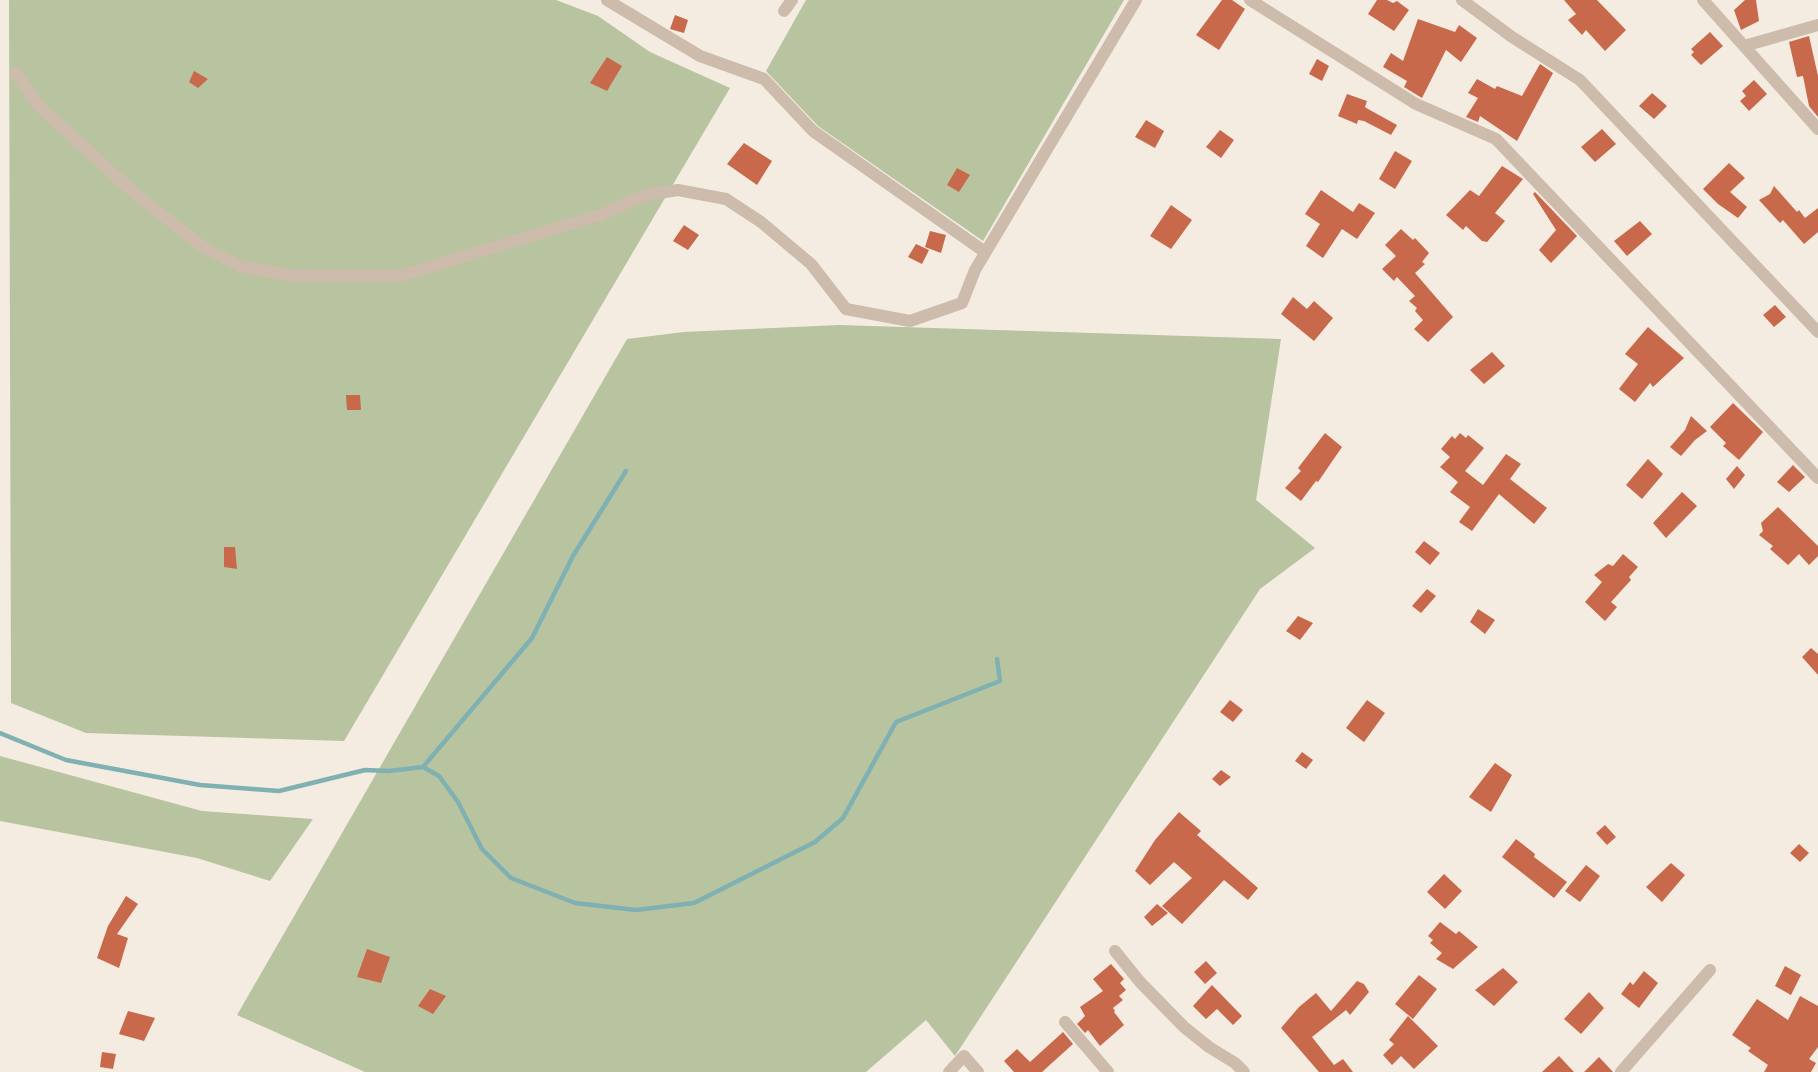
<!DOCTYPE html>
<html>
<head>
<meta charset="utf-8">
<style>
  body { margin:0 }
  canvas { display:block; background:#f4ebe1 }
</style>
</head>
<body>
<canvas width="1818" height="1072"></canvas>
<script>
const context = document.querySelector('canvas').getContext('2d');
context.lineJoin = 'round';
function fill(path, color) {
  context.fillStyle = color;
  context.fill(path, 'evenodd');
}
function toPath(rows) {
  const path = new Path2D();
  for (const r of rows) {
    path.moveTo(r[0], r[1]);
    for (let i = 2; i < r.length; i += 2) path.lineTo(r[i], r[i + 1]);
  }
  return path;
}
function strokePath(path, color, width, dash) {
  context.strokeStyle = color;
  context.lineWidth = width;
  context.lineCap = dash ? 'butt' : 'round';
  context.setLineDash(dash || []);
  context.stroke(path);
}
fill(toPath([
  [9,0,556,0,598,16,650,52,730,88,344,741,86,733,11,703],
  [806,0,1124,0,983,241,818,126,766,71],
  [839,325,1281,339,1256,500,1315,548,1260,589,955,1056,926,1020,866,1072,365,1072,237,1015,627,339,684,332],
  [0,756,202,811,313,819,270,881,197,858,0,821]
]), '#b8c4a0');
strokePath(toPath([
  [0,733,66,760,200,785,279,791,365,770,389,771,423,767,439,776,458,802,482,849,511,878,575,903,636,910,694,903,815,842,843,818,896,722,1000,681,997,659],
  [423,767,532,638,573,556,626,471]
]), '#7fb0b2', 4.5);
fill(toPath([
  [1222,0,1232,0,1245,9,1219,50,1196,35],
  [1377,0,1387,0,1393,3,1397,1,1409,10,1394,31,1368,14],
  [1564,0,1597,0,1626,30,1605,51,1586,30,1582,35,1568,20,1576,14],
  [1745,0,1756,0,1759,21,1741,30,1734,10],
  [675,15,688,20,684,33,670,29],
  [1418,19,1455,32,1459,25,1477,38,1461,62,1446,50,1422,98,1404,87,1407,81,1383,67,1391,53,1403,61],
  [1710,32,1723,46,1701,65,1691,55,1694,52,1691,49],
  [1809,36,1818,76,1818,117,1809,106,1803,76,1797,77,1789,42],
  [607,57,622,66,607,91,590,83],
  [1317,59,1329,66,1322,81,1309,74],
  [1540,64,1553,73,1517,141,1480,116,1478,122,1466,117,1478,98,1468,93,1477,79,1495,89,1497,86,1522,96],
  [194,71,208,79,198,88,189,82],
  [1754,80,1767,94,1749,111,1740,101,1746,96,1742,91],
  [1652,93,1667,106,1654,119,1639,106],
  [1347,94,1367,101,1365,107,1368,109,1397,125,1391,135,1364,121,1358,120,1357,124,1338,116],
  [1146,120,1164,131,1155,148,1135,137],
  [1602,129,1616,144,1595,162,1581,147],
  [1220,130,1234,140,1221,158,1206,147],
  [744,143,772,161,757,185,727,164],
  [1395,151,1412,161,1395,189,1379,179],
  [1729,163,1745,178,1730,192,1747,207,1738,218,1718,204,1703,189],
  [1502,166,1523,179,1495,213,1505,221,1487,242,1482,241,1466,226,1463,230,1446,215,1470,190,1479,196],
  [957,168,970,175,959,192,947,185],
  [1774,186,1797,212,1799,210,1805,218,1818,208,1818,232,1804,244,1783,220,1780,223,1759,200,1770,194],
  [1321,190,1353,212,1359,203,1375,213,1357,239,1342,229,1323,258,1306,246,1320,224,1305,214],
  [1535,192,1577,236,1551,263,1539,250,1556,230,1533,194],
  [1171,205,1192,220,1171,249,1150,236],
  [1640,221,1652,234,1627,256,1614,241],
  [684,225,699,235,688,250,673,241],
  [1401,229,1413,240,1415,238,1429,253,1422,262,1425,264,1415,273,1453,317,1428,342,1414,329,1423,320,1415,311,1417,308,1409,301,1415,296,1397,277,1394,281,1382,269,1396,256,1385,245],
  [930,231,946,235,941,253,925,247],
  [916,244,929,250,922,264,908,257],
  [1293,297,1307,309,1314,301,1333,318,1314,341,1281,314],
  [1775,305,1786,317,1774,327,1763,315],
  [1648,327,1684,358,1653,387,1650,383,1635,402,1619,389,1638,364,1625,354],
  [1492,352,1505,366,1484,384,1470,370],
  [346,395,360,395,361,410,347,410],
  [1733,403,1763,432,1739,460,1723,446,1726,443,1710,427],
  [1691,416,1707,431,1695,440,1681,456,1670,447,1685,430],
  [1325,433,1342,447,1318,482,1316,481,1301,501,1285,488,1301,471,1298,468],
  [1460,433,1466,438,1468,435,1484,448,1465,471,1483,485,1506,454,1521,464,1510,479,1547,508,1534,524,1499,494,1472,531,1459,522,1470,507,1450,492,1458,482,1440,467,1450,457,1441,449,1452,436,1455,439],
  [1648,459,1663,474,1642,499,1626,485],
  [1793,465,1805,477,1789,492,1777,482],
  [1737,466,1745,475,1734,489,1726,479],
  [1682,492,1697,506,1666,538,1653,523],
  [1778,507,1818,546,1818,556,1809,565,1799,554,1788,565,1770,549,1773,546,1759,535,1763,531,1761,523],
  [1424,541,1440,553,1430,565,1415,552],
  [224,547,235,547,237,569,224,567],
  [1623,554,1638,567,1629,577,1631,580,1611,602,1617,607,1605,621,1585,602,1602,582,1594,575,1608,564,1613,566],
  [1427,589,1436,596,1421,613,1412,606],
  [1478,609,1495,620,1485,634,1470,622],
  [1298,616,1313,623,1300,640,1286,631],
  [1811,648,1818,654,1818,675,1802,657],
  [1230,700,1243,710,1233,722,1220,712],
  [1367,700,1385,713,1364,742,1346,728],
  [1302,752,1313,760,1306,769,1295,761],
  [1495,763,1512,775,1491,812,1469,797],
  [1221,770,1231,777,1220,786,1212,779],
  [1179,812,1201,831,1197,835,1258,888,1248,900,1224,880,1182,924,1162,906,1192,878,1174,862,1150,885,1135,871,1155,840],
  [1605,825,1616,837,1607,845,1596,833],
  [1516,839,1535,854,1534,857,1567,882,1554,898,1502,857],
  [1799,844,1809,853,1800,862,1790,853],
  [1671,863,1685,875,1662,902,1646,887],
  [1586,865,1600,876,1580,902,1565,891],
  [1444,874,1462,891,1445,909,1427,892],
  [126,896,138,904,117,934,128,938,119,968,97,958,108,926],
  [1157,904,1168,913,1152,926,1144,917],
  [1440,922,1456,934,1459,931,1478,947,1453,969,1436,959,1442,953,1430,943,1433,940,1428,936],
  [367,949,390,957,381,983,357,977],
  [1206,961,1217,973,1205,984,1194,972],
  [1111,964,1124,979,1120,983,1126,990,1119,996,1123,1000,1113,1008,1115,1011,1114,1012,1124,1025,1100,1046,1088,1030,1085,1033,1077,1024,1085,1016,1080,1007,1103,991,1093,979],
  [1785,966,1801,975,1791,995,1775,986],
  [1503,968,1518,982,1494,1006,1475,990],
  [1644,971,1658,983,1639,1008,1621,994,1630,982,1633,985],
  [1419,975,1437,989,1413,1019,1395,1004],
  [1357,981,1364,984,1369,992,1350,1015,1346,1010,1312,1037,1334,1065,1343,1059,1353,1072,1319,1072,1281,1028,1299,1007,1316,993,1331,1011],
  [1212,985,1242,1016,1233,1025,1217,1009,1206,1019,1193,1006],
  [430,989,446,996,433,1014,418,1006],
  [1589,992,1604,1008,1581,1034,1564,1019],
  [1800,996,1818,1006,1818,1047,1809,1059,1816,1063,1811,1072,1764,1072,1768,1065,1748,1051,1751,1048,1732,1035,1757,999,1788,1020],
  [128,1011,155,1018,144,1041,119,1034],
  [1408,1016,1438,1046,1414,1069,1401,1056,1392,1065,1383,1055,1394,1044,1389,1040],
  [1063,1032,1073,1044,1042,1072,1014,1072,1004,1061,1017,1049,1030,1062],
  [102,1052,116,1054,113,1069,100,1067],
  [1559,1056,1574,1072,1542,1072],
  [1599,1057,1613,1072,1584,1072]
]), '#c8694b');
strokePath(toPath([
  [607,0,700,56,764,79,813,131,985,252],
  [1250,0,1416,104,1496,139,1818,478],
  [1462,0,1512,37,1580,80,1818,332],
  [1703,0,1818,129],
  [784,11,792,0],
  [1744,46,1818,25],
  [16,73,38,105,133,192,203,247,240,266,293,276,400,276,600,215,646,195,678,190,726,199,761,222,811,264,846,309,910,321,962,303,975,270,1136,0],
  [1115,951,1140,982,1184,1027,1209,1047,1235,1063,1244,1072],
  [1065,1022,1108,1072],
  [949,1072,964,1056,978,1072],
  [1621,1072,1710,970]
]), '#cdbbac', 12);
</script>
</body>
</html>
